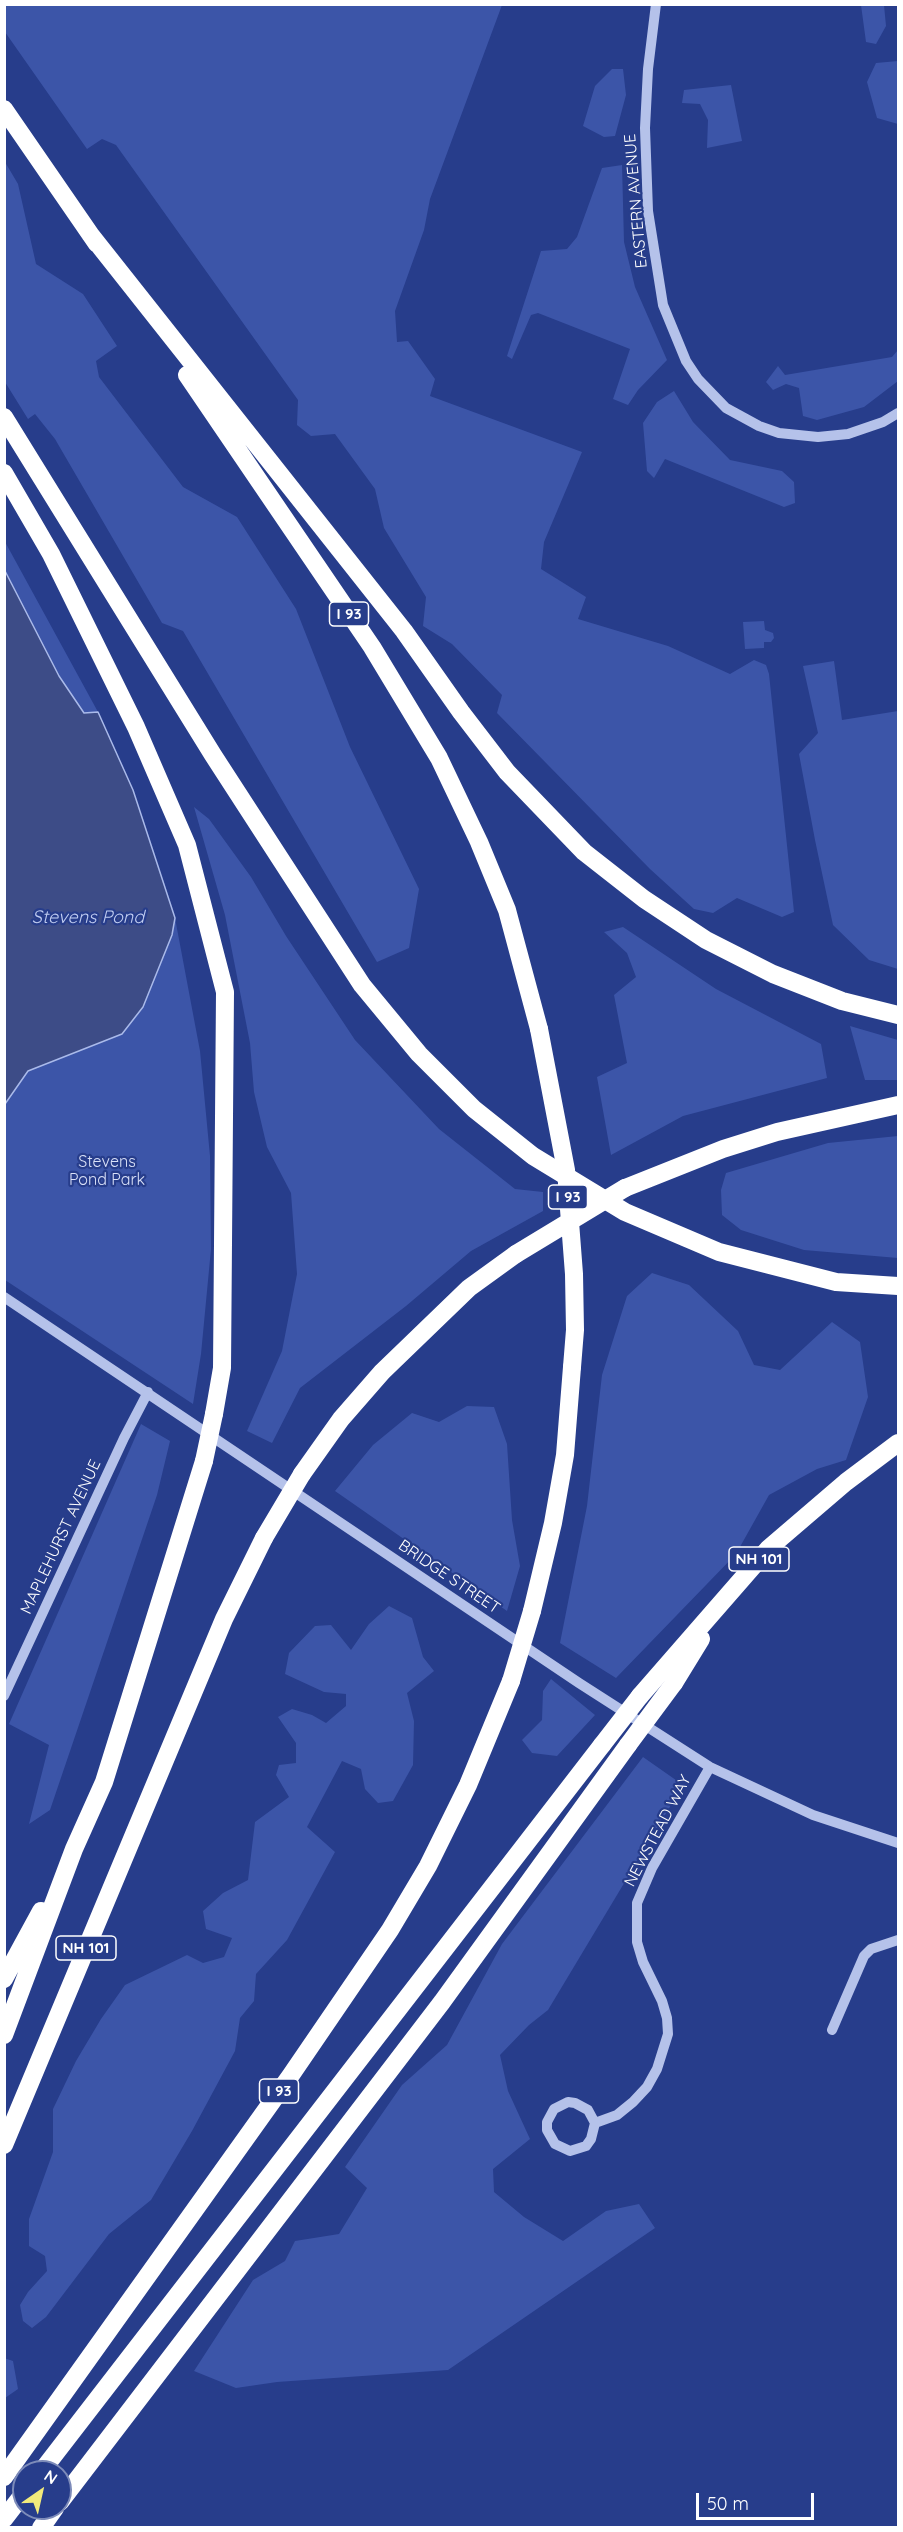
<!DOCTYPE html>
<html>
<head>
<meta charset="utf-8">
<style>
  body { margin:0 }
  #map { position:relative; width:903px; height:2532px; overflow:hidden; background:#273d8b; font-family:Quicksand,sans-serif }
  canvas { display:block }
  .frame { position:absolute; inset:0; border:6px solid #fff; pointer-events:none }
  .north { position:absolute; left:12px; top:2460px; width:60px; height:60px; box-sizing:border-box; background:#273d8b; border:2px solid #7d8bb9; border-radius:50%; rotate:34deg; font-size:16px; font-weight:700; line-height:24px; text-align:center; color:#fff }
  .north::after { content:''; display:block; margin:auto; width:21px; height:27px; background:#f2ea7b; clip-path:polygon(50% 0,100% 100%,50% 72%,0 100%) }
  .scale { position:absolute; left:696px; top:2493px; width:118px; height:27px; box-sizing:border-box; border:3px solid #fff; border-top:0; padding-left:8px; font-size:18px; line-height:21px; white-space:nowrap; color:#fff; -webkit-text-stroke:4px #273d8b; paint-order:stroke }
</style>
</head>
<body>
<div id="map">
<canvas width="903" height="2532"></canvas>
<div class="frame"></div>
<div class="north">N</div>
<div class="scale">50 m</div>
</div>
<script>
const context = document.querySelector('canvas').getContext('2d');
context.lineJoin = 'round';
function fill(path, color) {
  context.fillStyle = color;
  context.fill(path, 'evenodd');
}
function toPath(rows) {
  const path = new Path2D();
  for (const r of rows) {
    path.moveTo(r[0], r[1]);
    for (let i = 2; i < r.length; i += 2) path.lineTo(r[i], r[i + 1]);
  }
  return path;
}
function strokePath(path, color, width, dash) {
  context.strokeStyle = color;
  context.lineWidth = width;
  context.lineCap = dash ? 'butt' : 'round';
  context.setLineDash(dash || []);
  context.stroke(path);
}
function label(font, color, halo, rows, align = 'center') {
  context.font = font + ' Quicksand,sans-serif';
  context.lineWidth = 4.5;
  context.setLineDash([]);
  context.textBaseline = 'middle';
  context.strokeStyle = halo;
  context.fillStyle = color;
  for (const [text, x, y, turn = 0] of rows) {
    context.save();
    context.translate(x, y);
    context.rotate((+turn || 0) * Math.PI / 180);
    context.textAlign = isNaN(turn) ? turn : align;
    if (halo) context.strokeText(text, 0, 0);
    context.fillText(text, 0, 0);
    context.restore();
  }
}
fill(toPath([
  [4,5,502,5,430,199,424,230,395,311,397,342,408,341,435,379,430,396,582,452,544,542,541,569,586,597,578,619,668,646,730,674,754,660,766,665,769,674,794,912,782,917,737,898,713,913,694,909,650,869,497,713,502,695,452,644,423,626,426,597,384,528,375,489,335,434,311,436,297,425,298,400,116,145,102,139,87,149,5,32],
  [861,5,884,5,886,26,876,44,866,42],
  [898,61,898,124,877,118,867,82,876,63],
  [612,69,623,69,626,95,615,136,604,137,583,126,595,86],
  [731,85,742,141,707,148,708,120,700,104,682,103,684,90],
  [5,162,18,184,36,264,83,294,117,346,96,361,99,377,183,487,237,517,296,609,350,747,419,889,409,948,377,962,183,631,162,623,55,439,35,414,28,419,5,382],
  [622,165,624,242,635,287,667,360,638,390,628,405,613,399,630,349,538,313,531,315,512,359,507,356,541,251,567,249,577,237,602,168],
  [898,350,898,381,864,407,817,420,803,416,799,388,786,384,773,390,766,382,778,366,785,375,892,357],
  [674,391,693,422,730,460,782,471,794,482,795,503,784,507,665,459,654,478,647,471,643,423,657,402],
  [4,540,98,712,133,790,175,918,200,1051,210,1156,211,1249,201,1354,193,1404,5,1280],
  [764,621,765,630,773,633,774,638,771,642,764,642,764,648,745,649,743,622],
  [834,661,842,720,898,711,898,969,869,960,833,925,815,840,799,754,818,733,803,666],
  [194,807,209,819,251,877,286,936,355,1040,439,1129,515,1189,543,1192,543,1211,471,1251,406,1306,300,1388,272,1443,247,1431,282,1351,297,1274,291,1193,267,1147,254,1092,250,1043,225,915],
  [623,927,716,989,821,1044,827,1078,683,1116,611,1155,597,1077,627,1063,614,995,636,977,627,953,604,932],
  [850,1026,898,1040,898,1080,865,1080],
  [898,1136,898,1258,804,1250,741,1230,722,1215,721,1190,726,1173,828,1143],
  [652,1273,689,1285,738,1331,754,1365,780,1370,832,1322,860,1342,868,1397,846,1460,817,1469,769,1495,736,1554,616,1678,560,1643,587,1506,602,1375,627,1296],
  [467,1406,494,1407,507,1444,512,1520,520,1566,507,1611,335,1491,373,1445,412,1413,439,1422],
  [141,1424,170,1441,157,1495,50,1810,29,1824,49,1745,9,1724],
  [389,1606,412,1618,423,1657,434,1671,407,1693,414,1721,413,1765,393,1801,378,1803,365,1789,361,1769,342,1761,307,1827,335,1852,287,1940,256,1974,254,2001,240,2018,235,2051,192,2131,151,2200,109,2234,46,2317,32,2328,23,2321,20,2305,28,2292,47,2271,45,2256,29,2246,29,2219,53,2152,53,2109,76,2061,101,2019,125,1985,187,1955,203,1963,224,1957,232,1938,206,1929,203,1911,223,1893,248,1880,255,1822,289,1797,276,1775,279,1765,296,1763,296,1743,278,1717,292,1709,312,1715,326,1723,346,1706,346,1694,324,1692,285,1674,289,1653,315,1626,331,1625,351,1650,369,1624],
  [551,1679,595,1715,557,1756,532,1753,522,1740,542,1720,543,1691],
  [643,1757,683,1785,548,2010,529,2025,500,2055,508,2091,530,2139,493,2169,494,2192,524,2217,563,2241,606,2211,639,2204,655,2228,448,2370,277,2382,236,2388,194,2371,253,2280,285,2261,295,2241,339,2234,367,2188,345,2167,402,2085,447,2045,502,1944],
  [4,2358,13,2361,18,2389,5,2398]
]), '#3c55a8');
const water = toPath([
  [4,569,59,676,84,713,98,712,133,790,175,918,172,935,143,1007,122,1034,28,1071,5,1104,4,569]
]);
fill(water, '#3d4c87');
strokePath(water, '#aabaea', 1.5);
strokePath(toPath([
  [656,4,648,69,645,128,648,211,663,305,686,361,698,379,726,408,759,426,779,433,818,437,848,434,883,422,898,413],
  [4,1297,579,1683,710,1767,813,1815,898,1843],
  [4,1696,124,1438,148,1392],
  [832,2030,864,1956,871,1949,898,1940],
  [595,2123,591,2139,586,2146,570,2151,555,2144,547,2130,547,2122,554,2109,568,2102,575,2103,588,2110,595,2123,617,2115,633,2102,647,2087,657,2069,668,2034,667,2018,662,2001,643,1962,637,1942,637,1903,652,1868,710,1767]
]), '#b5c2ea', 10);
strokePath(toPath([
  [4,109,97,244],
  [90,234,404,631,461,712,507,772,584,852,644,899,706,940,773,974,842,1001,898,1015],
  [187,375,372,647,439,758,479,842,507,910,539,1029],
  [4,417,213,755,362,985,419,1054,474,1109,533,1156,625,1212,719,1252,836,1282,898,1286],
  [4,473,51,554,136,727,187,845,225,992,222,1368,214,1414],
  [625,1188,723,1149,777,1132,898,1105],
  [302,1474,341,1419,382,1372,469,1288,516,1254],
  [532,1611,553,1523,565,1455,572,1367],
  [674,1683,701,1639],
  [640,1696,769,1548,846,1482,898,1443],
  [4,1979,41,1911],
  [4,2035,74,1849,104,1782,204,1461],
  [4,2145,224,1619,264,1538],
  [41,2472,602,1745],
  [4,2477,291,2075,390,1930,428,1866,468,1785,511,1681],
  [60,2502,442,2002,628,1745],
  [4,2519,24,2493],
  [41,2528,55,2508]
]), '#fff', 18);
strokePath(toPath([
  [539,1029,566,1170,574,1274,575,1330,572,1367],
  [516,1254,625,1188],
  [204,1461,214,1414],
  [264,1538,302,1474],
  [511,1681,532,1611],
  [602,1745,640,1696],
  [628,1745,674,1683]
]), '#fff', 18);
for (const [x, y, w] of [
  [349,614,39],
  [568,1197,39],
  [759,1559,60],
  [86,1948,60],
  [279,2091,39]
]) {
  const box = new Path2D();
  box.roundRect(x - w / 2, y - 12, w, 24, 4.5);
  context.fillStyle = '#273d8b';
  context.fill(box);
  strokePath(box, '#fff', 1.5);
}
label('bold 15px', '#fff', null, [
  ["I 93",349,614],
  ["I 93",568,1197],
  ["NH 101",759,1559],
  ["NH 101",86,1948],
  ["I 93",279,2091]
]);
label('16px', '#fff', '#273d8b', [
  ["EASTERN AVENUE",636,201,-95],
  ["MAPLEHURST AVENUE",61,1537,-65],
  ["BRIDGE STREET",449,1577,34],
  ["NEWSTEAD WAY",658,1831,-62]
]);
label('16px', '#dae1f8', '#273d8b', [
  ["Stevens",107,1162],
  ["Pond Park",107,1180]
]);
label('italic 18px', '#c1cdf1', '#273d8b', [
  ["Stevens Pond",88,918]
]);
</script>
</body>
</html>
